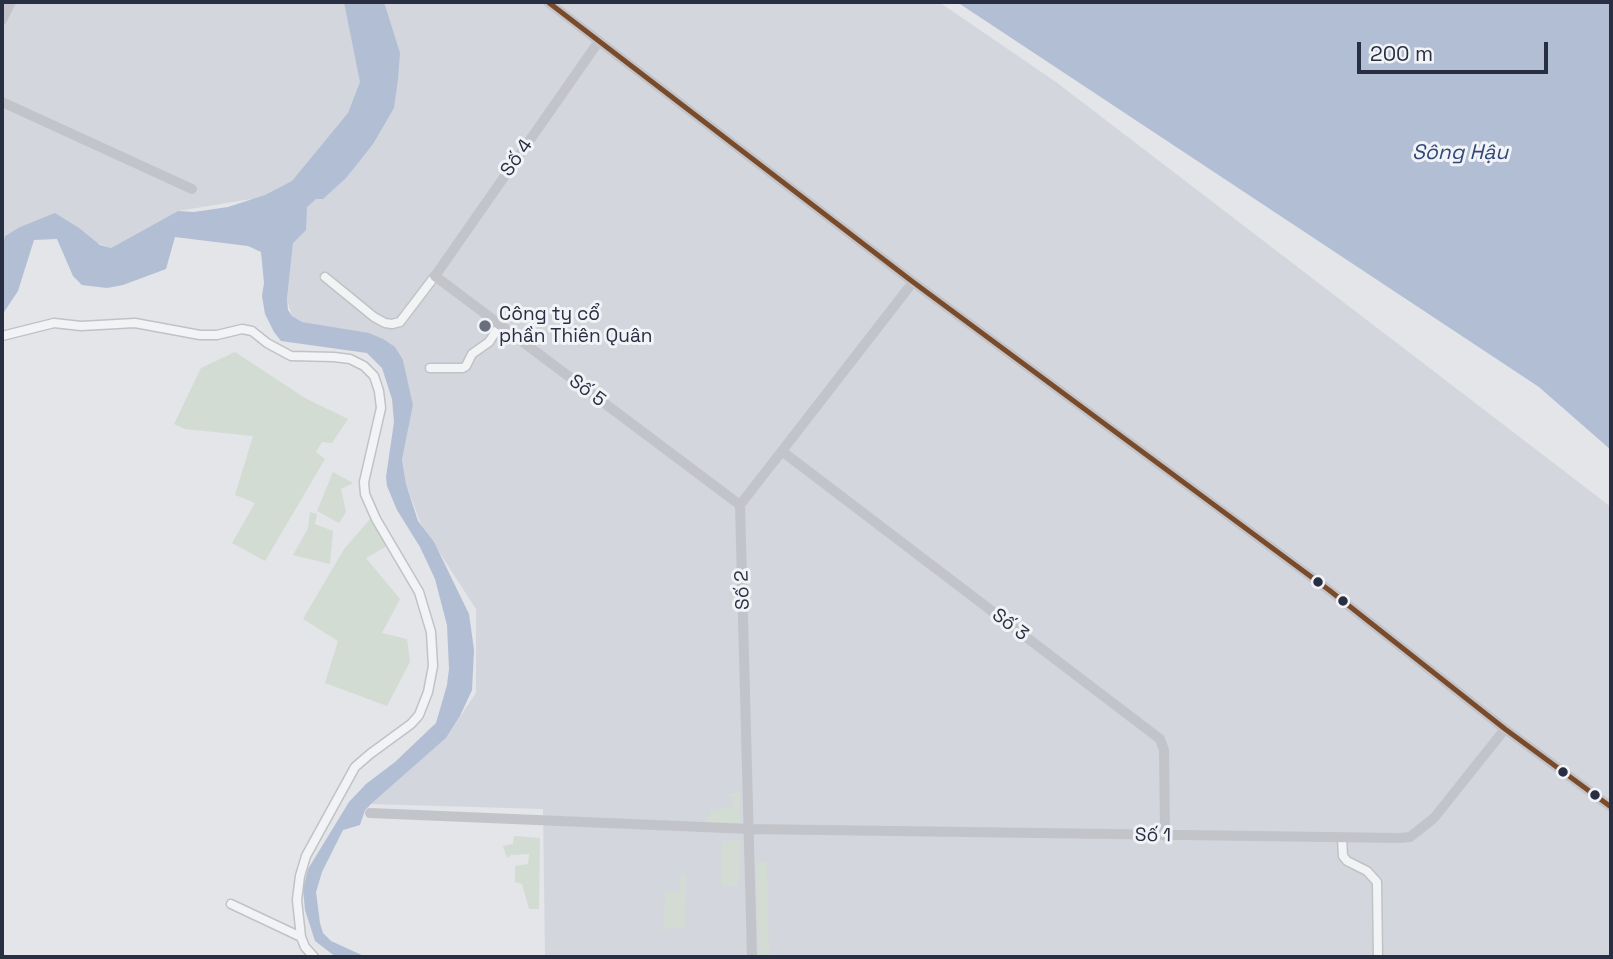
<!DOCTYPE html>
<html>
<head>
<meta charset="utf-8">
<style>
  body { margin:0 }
  #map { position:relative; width:1613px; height:959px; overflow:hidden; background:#e3e5e8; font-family:"Space Grotesk",sans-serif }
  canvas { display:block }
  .frame { position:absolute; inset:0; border:4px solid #292f42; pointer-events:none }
  .scale { position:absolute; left:1357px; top:42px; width:191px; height:32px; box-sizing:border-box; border:4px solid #292f42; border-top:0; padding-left:9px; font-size:21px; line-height:24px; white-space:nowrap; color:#292f42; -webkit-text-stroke:5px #f1f3f7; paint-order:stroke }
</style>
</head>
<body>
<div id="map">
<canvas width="1613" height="959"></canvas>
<div class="frame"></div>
<div class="scale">200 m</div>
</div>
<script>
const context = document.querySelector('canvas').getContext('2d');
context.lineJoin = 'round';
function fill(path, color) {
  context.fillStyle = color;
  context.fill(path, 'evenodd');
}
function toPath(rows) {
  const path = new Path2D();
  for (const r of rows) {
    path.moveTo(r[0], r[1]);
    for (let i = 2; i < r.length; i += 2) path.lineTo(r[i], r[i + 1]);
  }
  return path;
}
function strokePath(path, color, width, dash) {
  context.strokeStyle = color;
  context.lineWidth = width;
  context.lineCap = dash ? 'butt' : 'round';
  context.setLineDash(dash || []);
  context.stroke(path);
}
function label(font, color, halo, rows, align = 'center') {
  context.font = font + ' "Space Grotesk",sans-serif';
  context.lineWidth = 6;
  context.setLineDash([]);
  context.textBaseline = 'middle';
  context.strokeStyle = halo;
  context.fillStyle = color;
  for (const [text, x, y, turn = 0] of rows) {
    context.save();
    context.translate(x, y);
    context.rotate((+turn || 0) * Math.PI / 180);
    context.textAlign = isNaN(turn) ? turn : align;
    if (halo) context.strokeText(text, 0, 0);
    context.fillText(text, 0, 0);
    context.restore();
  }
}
fill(toPath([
  [2,2,939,2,1056,82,1611,507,1611,957,545,957,543,809,371,804,446,738,476,693,476,609,421,524,406,484,402,460,413,405,403,360,322,326,302,322,292,316,287,299,293,243,251,199,178,211,111,248,37,221,20,227,5,236,2,248]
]), '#d3d6dd');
fill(toPath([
  [235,352,305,398,348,419,332,443,322,442,316,452,325,459,265,561,232,543,255,503,235,495,253,436,185,429,174,424,201,368],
  [333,472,353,483,341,489,346,512,339,523,317,511],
  [310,512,317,514,315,524,333,531,330,564,293,555,308,528],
  [372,517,387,546,366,558,400,599,382,633,407,639,410,662,387,706,325,683,338,641,303,619,344,549],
  [740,792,740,823,705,823,712,809,733,808,734,797,726,795],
  [514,836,540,838,539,909,529,909,522,884,515,882,515,866,528,864,529,854,511,855,507,858,503,846,513,844],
  [741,840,738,885,722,887,722,841],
  [767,862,769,957,759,957,756,863],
  [679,875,686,875,685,928,664,929,665,891,680,891]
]), '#d2dcd3');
fill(toPath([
  [344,2,384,2,400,53,398,79,394,108,373,144,346,178,323,199,316,199,307,207,306,230,293,243,287,299,288,310,292,316,302,322,369,333,383,339,395,347,403,360,413,405,402,460,406,484,418,521,434,542,469,614,474,650,472,690,460,716,446,738,371,804,365,810,360,825,343,830,322,872,316,892,320,923,323,933,331,941,366,957,336,957,315,941,305,910,303,889,308,869,349,802,366,784,395,762,436,723,447,685,449,669,447,625,435,579,420,547,397,510,387,486,386,477,394,422,392,399,382,368,367,353,281,341,274,332,265,314,262,296,264,283,261,252,248,246,175,237,166,269,123,285,107,288,82,285,73,276,57,239,34,240,18,291,2,315,2,248,5,236,20,227,55,213,79,228,100,245,111,248,178,211,194,212,228,207,265,195,292,181,348,113,360,82],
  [957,2,1611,2,1611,450,1539,387]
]), '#b1bed4');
const street = toPath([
  [325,277,374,317,385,323,392,324,400,322,435,276],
  [2,336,54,323,81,326,135,323,200,335,217,335,242,329,252,331,267,343,291,356,334,357,350,359,364,366,374,376,379,391,381,408,364,482,365,494,376,519,419,592,431,632,433,666,428,692,419,715,411,724,370,754,355,767,306,856,300,876,297,900,301,937],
  [430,368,463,368,466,366,472,354,489,342,500,325],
  [1342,838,1343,856,1347,861,1367,871,1377,882,1378,957],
  [231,904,301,937,305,947,314,957]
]);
strokePath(street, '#c0c2c6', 11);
strokePath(street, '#f2f3f5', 8);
strokePath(toPath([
  [548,2,913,282,1329,590,1505,729,1611,807],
  [2,20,11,2],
  [599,41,435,276,740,505],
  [2,102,192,189],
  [783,452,1160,739,1164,750,1165,836],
  [370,813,750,829,1399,838,1410,837,1434,818,1505,729],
  [752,957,740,505,913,282]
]), '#c3c4ca', 10);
strokePath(toPath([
  [548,2,913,282,1329,590,1505,729,1611,807]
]), '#7a4b2a', 5);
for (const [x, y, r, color] of [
  [485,326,7,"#6a6f7c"],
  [1318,582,6,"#292f42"],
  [1343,601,6,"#292f42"],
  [1563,772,6,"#292f42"],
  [1595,795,6,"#292f42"]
]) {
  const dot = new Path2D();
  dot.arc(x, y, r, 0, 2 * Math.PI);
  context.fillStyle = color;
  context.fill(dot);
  strokePath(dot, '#f1f3f7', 2.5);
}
label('19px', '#292f42', '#f1f3f7', [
  ["Số 4",517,158,-55],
  ["Số 5",587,391,37],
  ["Số 2",743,590,-92],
  ["Số 3",1010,625,37],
  ["Số 1",1153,836,1]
]);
label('19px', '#292f42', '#f1f3f7', [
  ["Công ty cổ",499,315],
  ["phần Thiên Quân",499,337]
], 'left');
label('italic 21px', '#324977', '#f1f3f7', [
  ["Sông Hậu",1460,153]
]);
</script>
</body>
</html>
